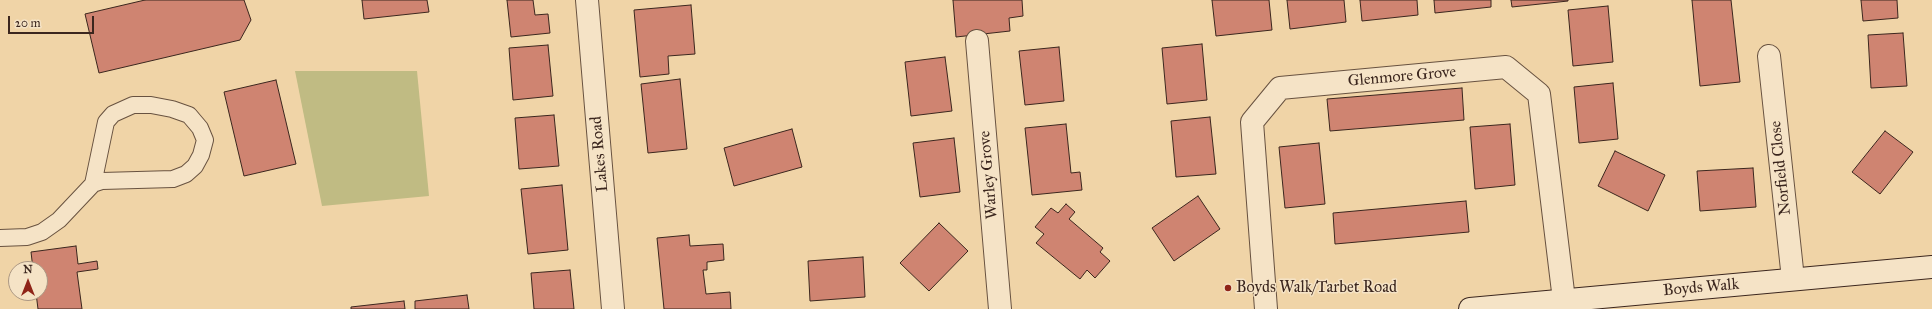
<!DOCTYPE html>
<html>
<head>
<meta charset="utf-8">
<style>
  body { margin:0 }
  #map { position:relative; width:1932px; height:309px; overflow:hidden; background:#f0d4a7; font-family:"IM FELL Great Primer",serif }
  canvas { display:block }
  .north { position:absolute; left:8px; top:261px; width:40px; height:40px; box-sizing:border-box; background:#f5e3c6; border:1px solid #ab9783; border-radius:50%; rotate:0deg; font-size:11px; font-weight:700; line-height:16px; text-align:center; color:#3b261e }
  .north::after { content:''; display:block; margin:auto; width:14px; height:18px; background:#8f2418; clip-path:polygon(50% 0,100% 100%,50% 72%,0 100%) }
  .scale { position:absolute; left:8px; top:16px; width:86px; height:18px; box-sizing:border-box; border:2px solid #3b261e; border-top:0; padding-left:5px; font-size:12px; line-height:14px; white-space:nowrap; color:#3b261e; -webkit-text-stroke:3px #f5e3c6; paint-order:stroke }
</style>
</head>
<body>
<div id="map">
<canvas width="1932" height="309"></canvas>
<div class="north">N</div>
<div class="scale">20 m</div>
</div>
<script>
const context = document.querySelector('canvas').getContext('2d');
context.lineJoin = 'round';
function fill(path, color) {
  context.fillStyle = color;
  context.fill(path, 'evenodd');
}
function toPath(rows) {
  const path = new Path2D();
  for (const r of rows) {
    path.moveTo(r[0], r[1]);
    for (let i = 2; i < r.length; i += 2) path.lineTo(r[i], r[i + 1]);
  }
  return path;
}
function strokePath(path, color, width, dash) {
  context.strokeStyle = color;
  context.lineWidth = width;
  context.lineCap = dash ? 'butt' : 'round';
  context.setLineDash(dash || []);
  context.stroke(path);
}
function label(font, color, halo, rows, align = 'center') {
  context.font = font + ' "IM FELL Great Primer",serif';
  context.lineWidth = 3;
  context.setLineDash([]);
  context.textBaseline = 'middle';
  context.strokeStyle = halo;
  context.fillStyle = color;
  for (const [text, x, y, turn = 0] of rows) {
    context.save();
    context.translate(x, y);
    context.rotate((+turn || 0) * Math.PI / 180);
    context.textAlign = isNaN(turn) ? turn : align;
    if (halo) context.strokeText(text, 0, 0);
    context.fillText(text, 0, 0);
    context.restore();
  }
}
fill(toPath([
  [295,71,417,71,429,196,322,206]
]), '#c0bb83');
const building = toPath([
  [145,0,244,0,251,20,240,40,99,73,85,14,145,0],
  [362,0,427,0,429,12,364,19,362,0],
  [507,0,533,0,535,15,548,14,550,33,511,37,507,0],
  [953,0,1022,0,1023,16,1009,18,1010,31,956,37,953,0],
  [1212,0,1269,0,1272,30,1216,36,1212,0],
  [1287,0,1344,0,1346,22,1290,29,1287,0],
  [1360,0,1417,0,1418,15,1362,21,1360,0],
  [1434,0,1491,0,1491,7,1435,13,1434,0],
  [1511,0,1568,0,1568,1,1512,7,1511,0],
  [1692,0,1731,0,1740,82,1700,86,1692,0],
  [1861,0,1897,0,1898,18,1863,21,1861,0],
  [691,5,695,54,668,56,669,74,640,77,634,10,691,5],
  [1608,6,1613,62,1573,66,1568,10,1608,6],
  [1903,33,1907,86,1871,88,1868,35,1903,33],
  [1202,44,1207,100,1167,104,1162,48,1202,44],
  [548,45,553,96,513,100,509,48,548,45],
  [1059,47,1064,101,1025,105,1019,51,1059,47],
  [945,57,952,111,911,116,905,62,945,57],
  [680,79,687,149,648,153,641,84,680,79],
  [276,80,296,164,244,176,224,92,276,80],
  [1613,83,1618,139,1579,143,1574,87,1613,83],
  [1462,88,1464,120,1330,131,1327,99,1462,88],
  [554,115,559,166,519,169,515,118,554,115],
  [1210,117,1216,174,1176,177,1171,121,1210,117],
  [1066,124,1071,173,1080,172,1082,190,1032,195,1025,128,1066,124],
  [1510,124,1515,185,1475,189,1470,127,1510,124],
  [792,129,802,167,734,186,724,148,792,129],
  [1885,131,1913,152,1880,194,1852,172,1885,131],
  [954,138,960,192,920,197,913,143,954,138],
  [1319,143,1325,204,1285,208,1279,147,1319,143],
  [1615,151,1665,175,1648,211,1598,186,1615,151],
  [1753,168,1756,207,1700,211,1697,171,1753,168],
  [562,185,568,250,528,254,521,189,562,185],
  [1198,196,1220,229,1174,261,1152,228,1198,196],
  [1466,201,1469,232,1335,244,1333,213,1466,201],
  [1066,204,1075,212,1069,219,1103,248,1100,252,1110,261,1095,278,1087,270,1080,279,1036,243,1044,234,1035,227,1051,208,1058,213,1066,204],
  [939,223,968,251,929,291,900,263,939,223],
  [689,235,690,246,723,244,724,260,707,262,707,270,703,270,706,294,730,292,731,309,664,309,657,238,689,235],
  [76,246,78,264,97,261,98,269,77,272,82,309,38,309,36,293,40,293,40,269,33,269,31,252,76,246],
  [863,257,865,297,810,301,808,261,863,257],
  [570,270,574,309,534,309,531,273,570,270],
  [467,295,469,309,415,309,415,301,467,295],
  [404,301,405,309,351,309,351,307,404,301]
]);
fill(building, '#cf8471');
strokePath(building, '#3b261e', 1);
const lane = toPath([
  [0,238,27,237,42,232,59,220,93,184,102,181,173,179,186,174,195,166,201,155,205,140,200,128,189,115,172,109,151,105,133,105,113,114,106,122,93,184]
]);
const street = toPath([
  [587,0,613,309],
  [977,41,1000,309],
  [1769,56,1793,279],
  [1266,309,1252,122,1280,88,1506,67,1539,94,1564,300]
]);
const secondary = toPath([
  [1470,309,1932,267]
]);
strokePath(lane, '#685240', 18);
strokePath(street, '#685240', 24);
strokePath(secondary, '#3b261e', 24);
strokePath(lane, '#f5e3c6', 16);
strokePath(street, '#f5e3c6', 22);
strokePath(secondary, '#f5e3c6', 22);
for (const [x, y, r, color] of [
  [1228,288,4,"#8f2418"]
]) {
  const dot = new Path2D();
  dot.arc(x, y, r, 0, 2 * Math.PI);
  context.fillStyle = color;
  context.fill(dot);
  strokePath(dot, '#f5e3c6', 1.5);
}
label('16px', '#3b261e', '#f5e3c6', [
  ["Glenmore Grove",1402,77,-5],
  ["Lakes Road",600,154,-95],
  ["Norfield Close",1781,168,-96],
  ["Warley Grove",989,175,-95],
  ["Boyds Walk",1701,288,-5]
]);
label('16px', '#3b261e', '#f5e3c6', [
  ["Boyds Walk/Tarbet Road",1236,288]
], 'left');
</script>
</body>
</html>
